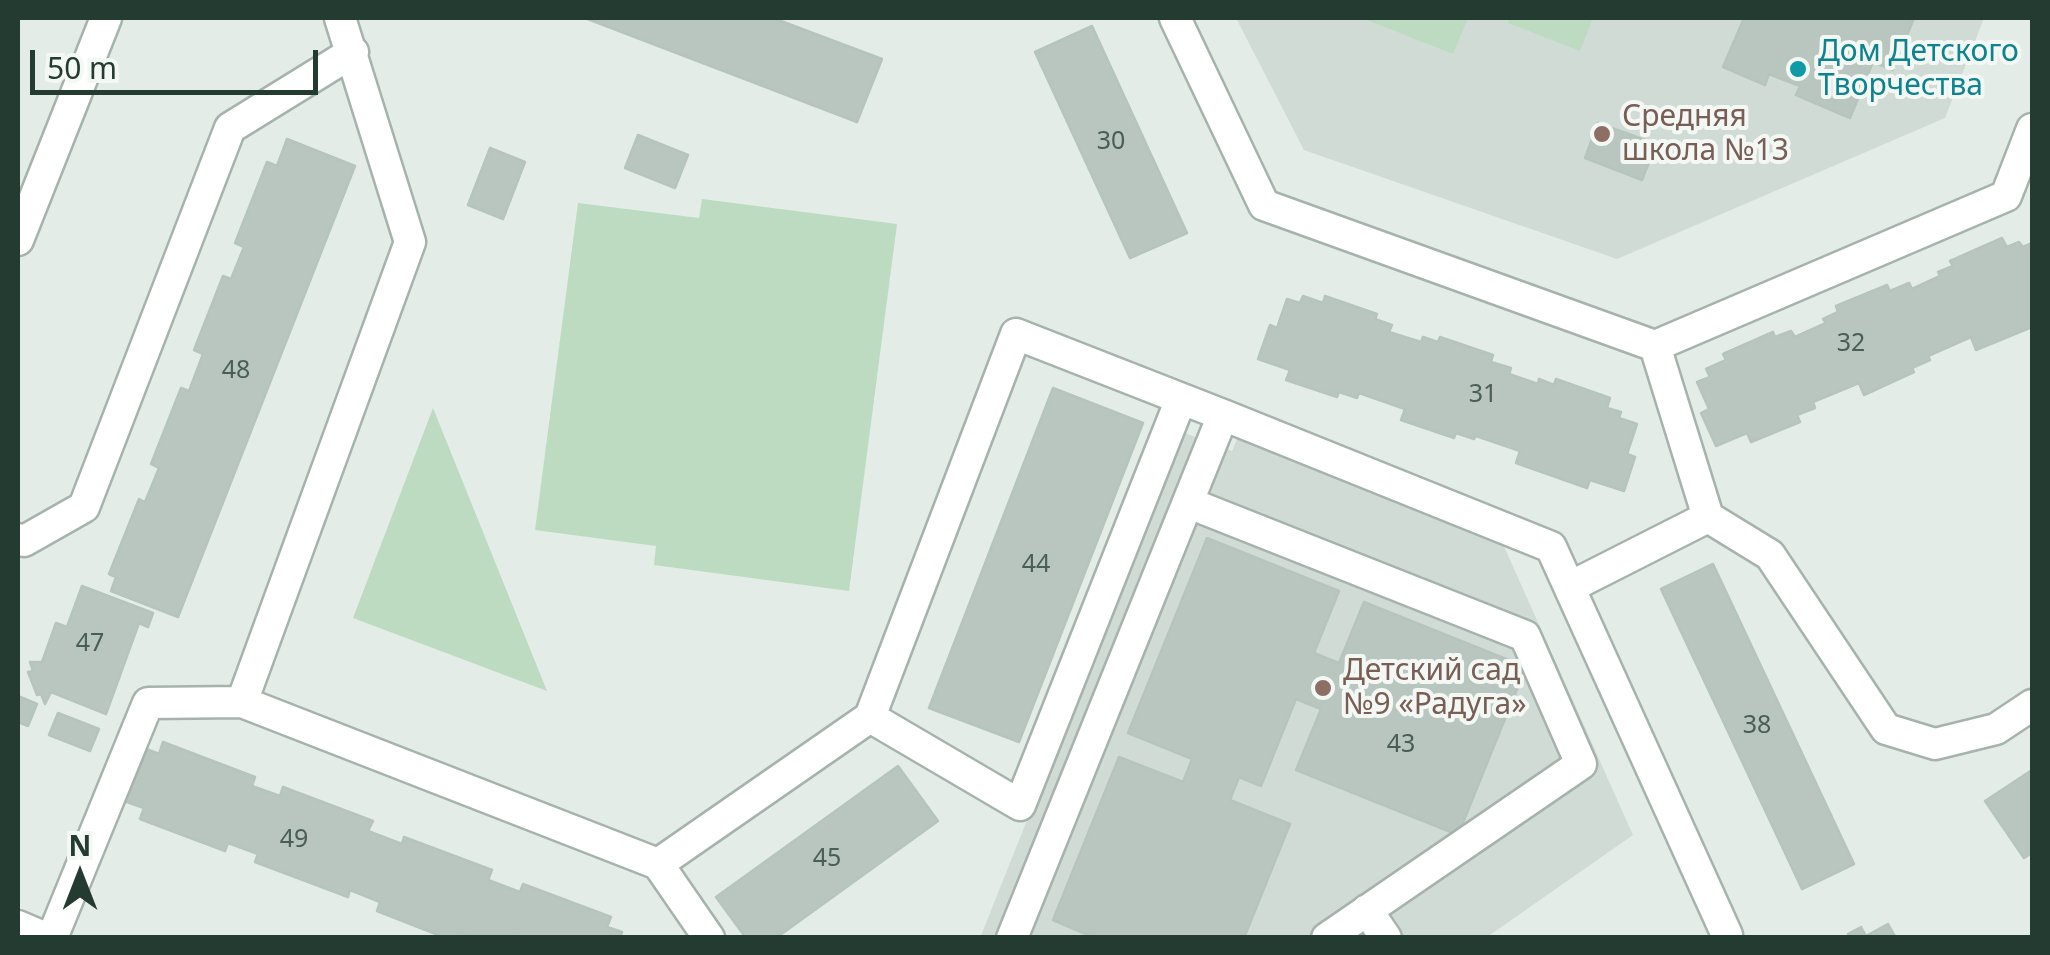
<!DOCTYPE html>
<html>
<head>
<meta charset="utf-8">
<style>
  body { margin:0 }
  #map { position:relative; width:2050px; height:955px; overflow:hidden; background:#e3ece6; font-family:"Noto Sans",sans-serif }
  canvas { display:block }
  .frame { position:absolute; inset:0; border:20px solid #243b32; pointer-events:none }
  .north { position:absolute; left:30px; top:825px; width:100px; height:100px; -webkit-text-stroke:8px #f3f8f5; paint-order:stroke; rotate:0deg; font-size:28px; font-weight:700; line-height:40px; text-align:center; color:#243b32 }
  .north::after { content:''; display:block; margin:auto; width:35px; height:45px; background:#243b32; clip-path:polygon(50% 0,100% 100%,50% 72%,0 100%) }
  .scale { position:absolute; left:30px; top:50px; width:288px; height:45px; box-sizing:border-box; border:5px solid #243b32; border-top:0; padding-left:12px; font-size:30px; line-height:35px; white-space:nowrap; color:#243b32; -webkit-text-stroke:8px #f3f8f5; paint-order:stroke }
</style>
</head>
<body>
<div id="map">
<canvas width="2050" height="955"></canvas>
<div class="frame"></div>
<div class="north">N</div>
<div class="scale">50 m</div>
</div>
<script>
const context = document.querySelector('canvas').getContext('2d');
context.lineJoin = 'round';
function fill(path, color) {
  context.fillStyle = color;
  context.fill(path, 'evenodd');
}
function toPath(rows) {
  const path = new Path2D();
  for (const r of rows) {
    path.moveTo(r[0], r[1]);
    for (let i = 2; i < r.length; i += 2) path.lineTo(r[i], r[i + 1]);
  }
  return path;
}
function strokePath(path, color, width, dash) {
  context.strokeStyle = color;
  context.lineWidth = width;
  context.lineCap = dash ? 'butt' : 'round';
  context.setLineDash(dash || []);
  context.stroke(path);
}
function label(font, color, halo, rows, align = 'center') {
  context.font = font + ' "Noto Sans",sans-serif';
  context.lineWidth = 8;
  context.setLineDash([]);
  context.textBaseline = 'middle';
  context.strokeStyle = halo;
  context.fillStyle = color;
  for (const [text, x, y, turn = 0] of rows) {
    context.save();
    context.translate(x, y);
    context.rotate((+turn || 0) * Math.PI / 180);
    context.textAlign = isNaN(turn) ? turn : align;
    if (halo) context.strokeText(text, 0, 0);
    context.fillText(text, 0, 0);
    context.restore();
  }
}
fill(toPath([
  [1236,18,1984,18,1945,118,1617,259,1304,150],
  [1182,432,1232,451,1238,437,1502,542,1633,835,1487,937,980,938]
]), '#d1dbd5');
fill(toPath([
  [1362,18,1468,18,1453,54],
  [1510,18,1593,18,1580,51,1508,23],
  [702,199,897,224,849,591,654,565,656,546,535,530,578,203,699,218],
  [433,408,547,691,353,618]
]), '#bddbc1');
const building = toPath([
  [585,18,773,18,882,59,857,122,585,18],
  [1744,18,1914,18,1893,70,1873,62,1850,118,1796,95,1800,86,1769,74,1765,85,1723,67,1744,18],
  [1092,26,1187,233,1130,258,1035,52,1092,26],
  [1598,123,1656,144,1642,180,1585,158,1598,123],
  [638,135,688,155,675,188,625,168,638,135],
  [287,139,355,166,178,617,111,591,116,577,109,574,139,499,145,502,159,468,151,464,181,388,189,391,203,354,194,350,223,276,231,279,244,247,235,243,267,162,277,166,287,139],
  [490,148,525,162,503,219,468,205,490,148],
  [2002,238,2007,247,2019,242,2023,247,2032,243,2032,327,1976,350,1971,337,1928,356,1930,360,1912,368,1914,372,1864,395,1859,383,1813,402,1815,408,1797,415,1800,422,1751,442,1747,433,1716,446,1701,413,1709,409,1697,382,1710,377,1706,369,1726,360,1723,354,1773,332,1775,337,1791,331,1795,337,1826,323,1823,319,1838,312,1836,306,1887,285,1890,291,1909,283,1912,289,1940,276,1938,272,1953,266,1950,261,2002,238],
  [1303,296,1323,303,1325,296,1377,314,1375,319,1392,325,1389,332,1421,342,1423,337,1438,342,1440,337,1493,355,1491,362,1511,368,1509,374,1538,384,1539,379,1554,385,1556,379,1610,398,1607,408,1621,412,1619,418,1637,424,1627,454,1635,457,1624,491,1590,480,1587,488,1516,463,1520,451,1476,436,1474,439,1456,433,1454,438,1401,420,1405,409,1359,393,1357,398,1339,392,1337,397,1286,380,1290,370,1258,359,1270,325,1277,328,1287,299,1300,303,1303,296],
  [1053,388,1143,423,1019,742,929,708,1053,388],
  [1207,538,1339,591,1314,653,1339,663,1364,602,1526,667,1458,835,1296,770,1321,709,1296,699,1261,786,1239,777,1230,800,1290,824,1244,938,1095,938,1053,920,1119,757,1183,782,1192,759,1128,733,1207,538],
  [1713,564,1854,864,1802,889,1661,589,1713,564],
  [82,586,153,613,148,627,139,623,106,714,51,692,45,704,41,694,37,695,28,672,33,671,30,662,42,662,56,623,67,627,82,586],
  [18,696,37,704,28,726,18,722,18,696],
  [58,713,99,729,90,751,49,735,58,713],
  [163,742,255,777,252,786,280,796,283,787,373,821,368,831,402,844,404,837,492,870,488,880,520,892,523,884,611,917,607,927,622,932,620,938,468,935,446,938,377,911,380,902,350,890,348,897,255,862,258,854,228,843,225,851,140,819,144,808,124,801,144,748,159,754,163,742],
  [898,766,938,821,776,938,746,938,716,897,898,766],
  [2032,770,2032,853,2024,858,1985,801,2032,770],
  [1888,924,1896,938,1850,938,1848,934,1861,927,1866,936,1888,924]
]);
fill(building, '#b8c6bf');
strokePath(building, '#b5c5bc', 2.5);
const minor = toPath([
  [340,18,410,242,242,702,658,864],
  [1175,18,1264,205,1655,346,2006,196,2032,129],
  [18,240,106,18],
  [1655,346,1708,517],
  [1189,503,1525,636,1581,764,1327,938],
  [18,539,24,541,84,507,230,128,353,52],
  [1570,587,1708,517,1770,555,1886,729,1935,744,1996,729,2032,705],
  [870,717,1020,805,1181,399],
  [1367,910,1386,938],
  [18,926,46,938],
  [52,938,148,703,242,702],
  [709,938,658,864,870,717,1016,334,1223,415],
  [1012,938,1223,415,1551,547,1727,935]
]);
strokePath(minor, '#a6b3ac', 35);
strokePath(minor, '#fff', 30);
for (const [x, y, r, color] of [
  [1798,69,10,"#0f9aa8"],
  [1602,134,10,"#8d6e63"],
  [1323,688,10,"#8d6e63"]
]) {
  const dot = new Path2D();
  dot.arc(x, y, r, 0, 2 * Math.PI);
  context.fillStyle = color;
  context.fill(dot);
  strokePath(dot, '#f3f8f5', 4);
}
label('25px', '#495e55', null, [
  ["30",1111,142],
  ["32",1851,344],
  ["48",236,371],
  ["31",1483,395],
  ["44",1036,565],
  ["47",90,644],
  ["38",1757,726],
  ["43",1401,745],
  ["49",294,840],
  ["45",827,859]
]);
label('30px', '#0d838f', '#f3f8f5', [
  ["Дом Детского",1818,52],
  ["Творчества",1818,86]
], 'left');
label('30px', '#785e54', '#f3f8f5', [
  ["Средняя",1622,117],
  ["школа №13",1622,151],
  ["Детский сад",1343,671],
  ["№9 «Радуга»",1343,705]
], 'left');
</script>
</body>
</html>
